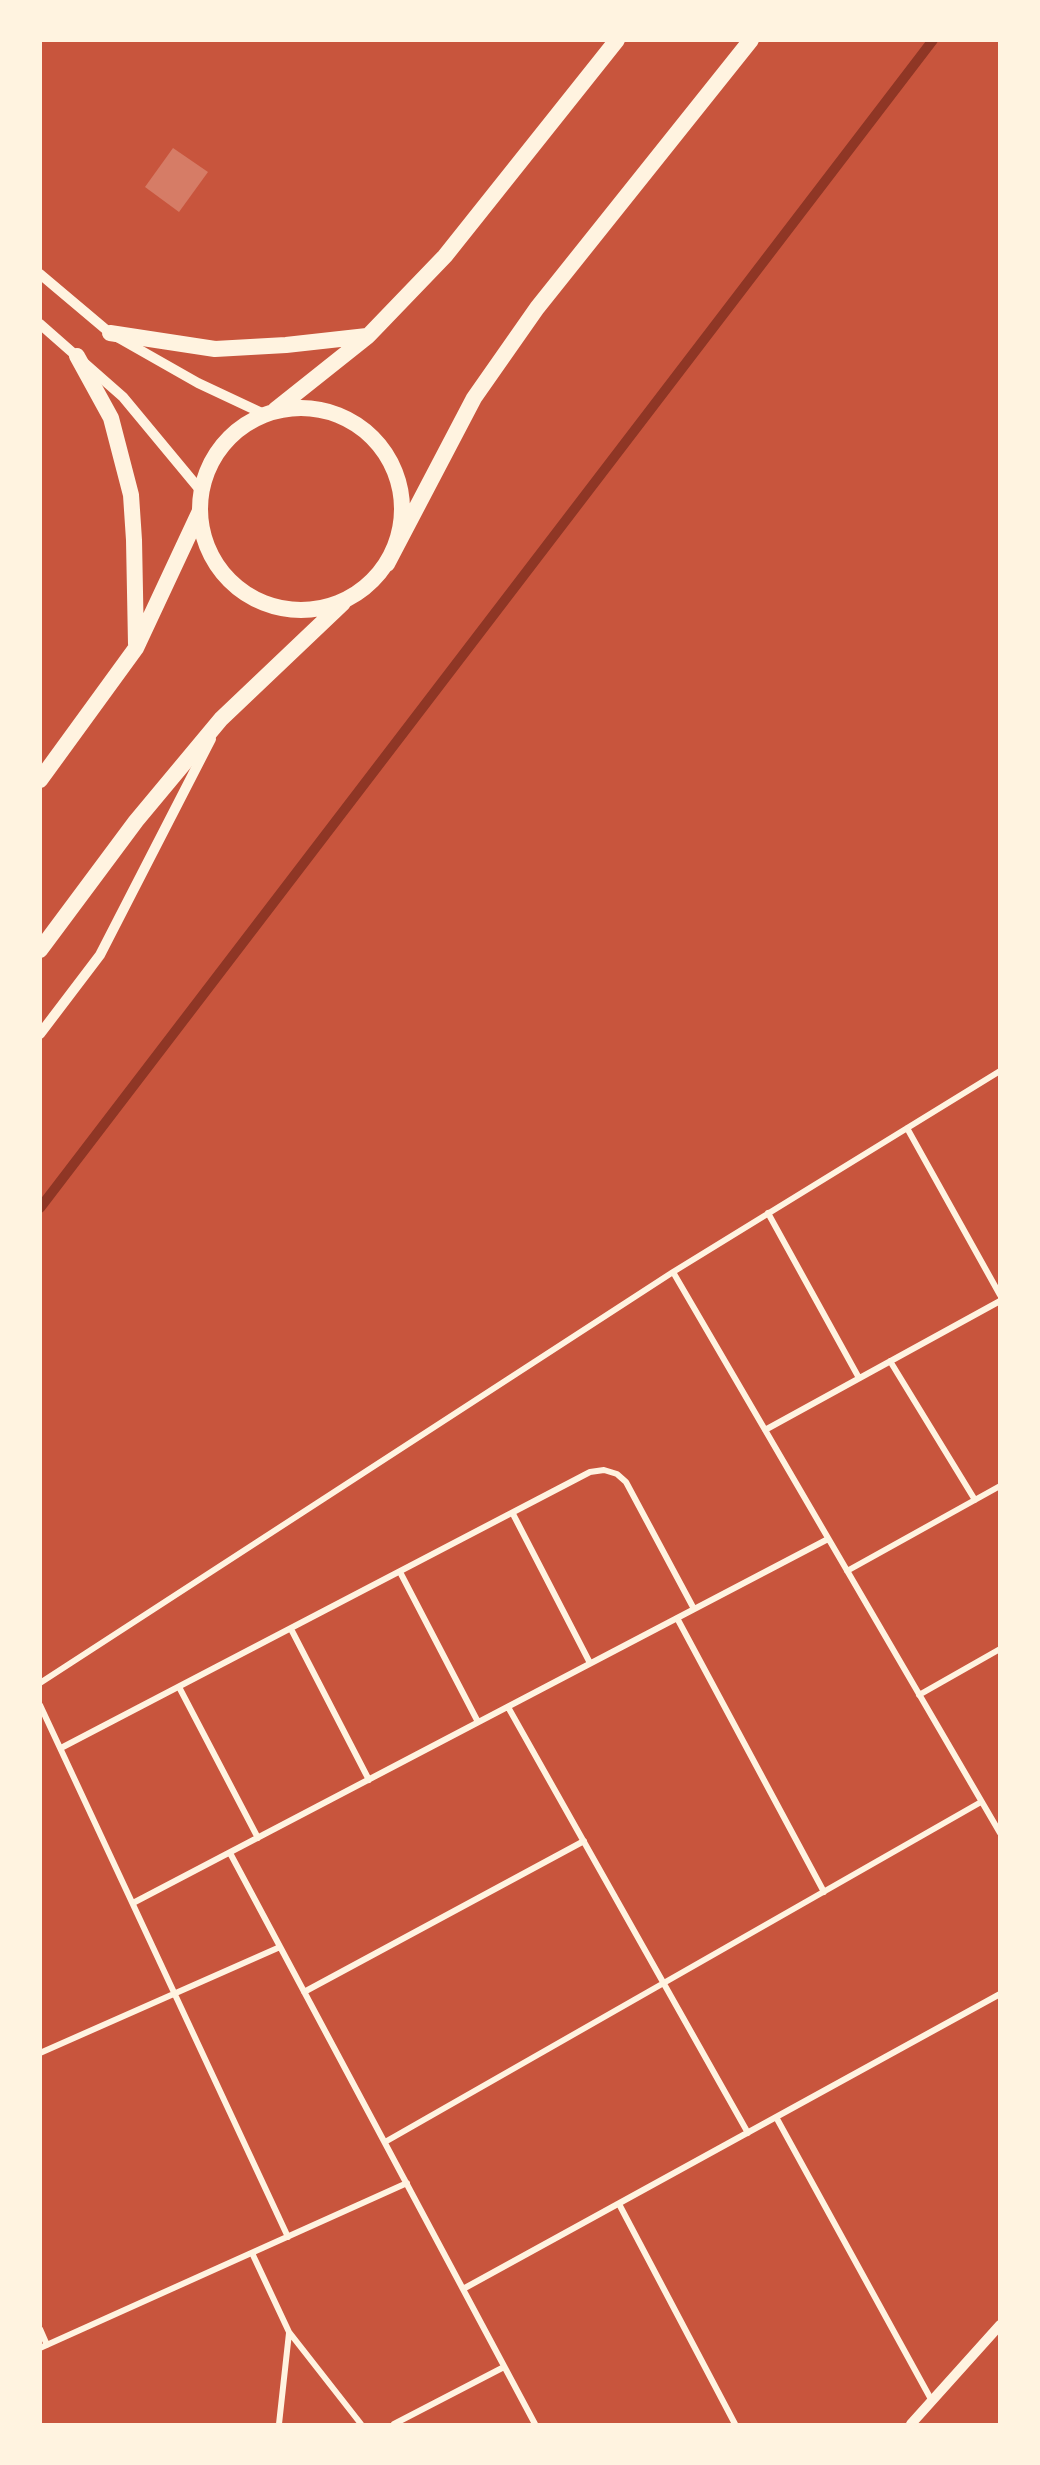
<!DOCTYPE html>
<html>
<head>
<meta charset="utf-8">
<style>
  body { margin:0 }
  #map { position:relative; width:1040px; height:2465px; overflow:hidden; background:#c8553d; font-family:"DM Sans",sans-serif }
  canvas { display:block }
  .frame { position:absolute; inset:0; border:42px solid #fff3e0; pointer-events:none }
</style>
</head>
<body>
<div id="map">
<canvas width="1040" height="2465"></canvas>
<div class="frame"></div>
</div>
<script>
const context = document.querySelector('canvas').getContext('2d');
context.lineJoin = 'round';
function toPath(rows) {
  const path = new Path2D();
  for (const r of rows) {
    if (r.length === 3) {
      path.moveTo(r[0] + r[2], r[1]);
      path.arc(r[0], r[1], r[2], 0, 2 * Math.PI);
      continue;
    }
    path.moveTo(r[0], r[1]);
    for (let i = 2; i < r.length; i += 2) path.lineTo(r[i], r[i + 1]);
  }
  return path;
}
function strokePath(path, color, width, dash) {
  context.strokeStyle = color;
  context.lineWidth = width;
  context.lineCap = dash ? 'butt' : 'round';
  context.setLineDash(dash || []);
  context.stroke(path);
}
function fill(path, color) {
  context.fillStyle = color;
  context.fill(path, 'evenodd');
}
strokePath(toPath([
  [40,1208,933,40]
]), '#8f3625', 10);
fill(toPath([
  [173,148,208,172,179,212,145,187]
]), '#d67c66');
strokePath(toPath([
  [907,1128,1000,1295],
  [768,1213,859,1378],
  [673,1272,1000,1833],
  [890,1361,975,1500],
  [765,1430,1000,1301],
  [513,1514,590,1663],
  [847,1571,1000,1486],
  [400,1572,478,1722],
  [677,1618,824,1892],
  [291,1629,369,1780],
  [40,1683,673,1272,1000,1071],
  [179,1687,258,1838],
  [919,1695,1000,1649],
  [40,1705,288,2237],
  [508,1707,748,2133],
  [61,1748,590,1472,604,1470,617,1474,626,1482,694,1609],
  [230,1853,535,2424],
  [133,1903,828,1539],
  [304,1992,584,1841],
  [40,2053,280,1947],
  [776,2117,932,2401],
  [385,2142,981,1802],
  [619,2204,735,2424],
  [252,2253,289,2332,361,2424],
  [463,2289,1000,1994],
  [40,2329,47,2345],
  [40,2348,407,2183],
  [279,2424,289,2333],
  [394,2424,504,2367]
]), '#fff3e0', 6);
strokePath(toPath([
  [40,274,110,333,198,383,264,414],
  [40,324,123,397,201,491],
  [40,1034,100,955,211,739],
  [911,2424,1000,2325]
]), '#fff3e0', 10);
strokePath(toPath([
  [110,333,215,349,286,345,367,336],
  [77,356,111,418,131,495,134,540,136,644],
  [301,509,101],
  [275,410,368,336,445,256,617,40],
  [387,564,474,398,537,308,751,40],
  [40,780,136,648,200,511],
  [40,950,136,821,221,719,343,603]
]), '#fff3e0', 16);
</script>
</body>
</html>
